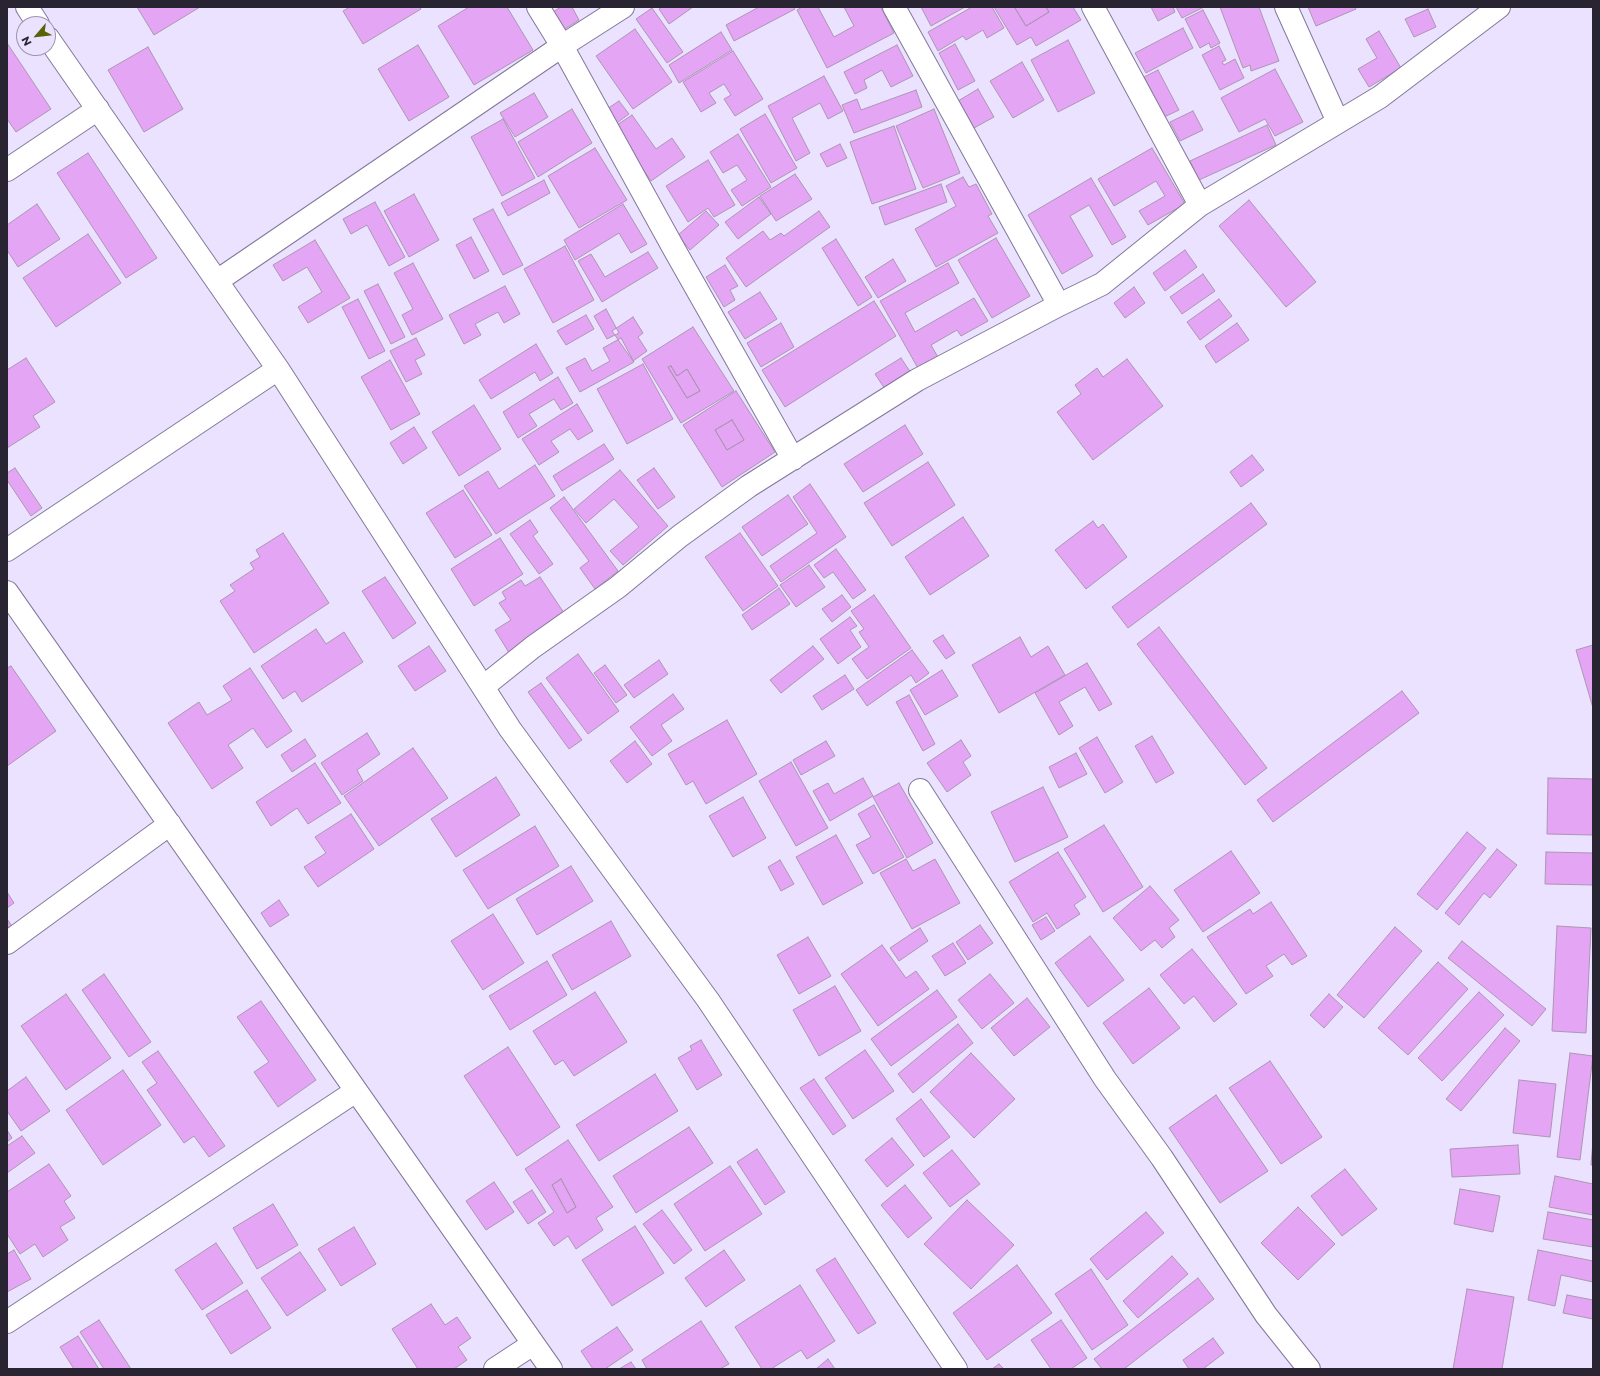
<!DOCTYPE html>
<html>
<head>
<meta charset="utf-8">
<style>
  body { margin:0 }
  #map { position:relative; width:1600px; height:1376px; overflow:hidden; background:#eae2ff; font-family:Montserrat,sans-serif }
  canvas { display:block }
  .frame { position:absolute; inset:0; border:8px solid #282431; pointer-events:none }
  .north { position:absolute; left:16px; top:16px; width:40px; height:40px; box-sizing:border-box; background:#eae2ff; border:1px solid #9c96ad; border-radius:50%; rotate:242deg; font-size:11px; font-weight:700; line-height:16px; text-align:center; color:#282431 }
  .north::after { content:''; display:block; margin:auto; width:14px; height:18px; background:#566307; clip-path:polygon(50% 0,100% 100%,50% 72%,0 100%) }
</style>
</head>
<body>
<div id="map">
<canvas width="1600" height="1376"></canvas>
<div class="frame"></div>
<div class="north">N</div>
</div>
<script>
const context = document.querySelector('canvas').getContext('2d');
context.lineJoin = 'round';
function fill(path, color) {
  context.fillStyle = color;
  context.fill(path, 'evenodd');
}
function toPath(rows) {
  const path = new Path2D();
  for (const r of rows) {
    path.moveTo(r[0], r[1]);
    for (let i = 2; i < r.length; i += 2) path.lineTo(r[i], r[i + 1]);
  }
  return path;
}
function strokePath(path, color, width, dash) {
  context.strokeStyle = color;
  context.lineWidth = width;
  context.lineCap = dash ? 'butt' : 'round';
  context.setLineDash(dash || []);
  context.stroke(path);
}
const building = toPath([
  [137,7,200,7,154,35,137,7],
  [350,7,420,7,421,9,363,44,343,11,350,7],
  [469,7,507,7,533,50,474,85,438,26,469,7],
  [561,7,572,7,579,20,563,30,553,12,561,7],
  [662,7,693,7,669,24,659,9,662,7],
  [759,7,794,7,795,9,734,41,726,25,759,7],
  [802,7,818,7,834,37,854,26,844,7,881,7,894,33,827,68,797,10,802,7],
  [921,7,965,7,931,26,921,7],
  [972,7,992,7,1004,28,987,38,983,30,966,40,963,36,938,51,928,32,972,7],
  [994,7,1017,7,1015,8,1026,26,1049,12,1046,7,1073,7,1081,20,1036,46,1031,37,1017,45,994,7],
  [1017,7,1046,7,1049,12,1026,26,1015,8,1017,7],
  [1151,7,1173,7,1175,12,1158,21,1151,7],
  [1176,7,1204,7,1182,18,1176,7],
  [1220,7,1259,7,1279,61,1251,71,1250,65,1243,68,1220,7],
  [1308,7,1355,7,1356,9,1316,26,1308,7],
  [652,8,683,52,667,63,636,19,652,8],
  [1428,9,1436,27,1414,37,1405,19,1428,9],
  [1203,10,1220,43,1211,48,1209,43,1200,48,1185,19,1203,10],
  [1183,28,1193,48,1146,73,1135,53,1183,28],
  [635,29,672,82,633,109,596,56,635,29],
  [1379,31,1401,68,1369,87,1358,69,1377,58,1366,39,1379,31],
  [721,32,732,50,679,83,669,65,721,32],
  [1068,40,1095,93,1058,112,1031,60,1068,40],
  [7,43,51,109,16,132,7,119,7,43],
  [955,44,975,81,958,90,939,53,955,44],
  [418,45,449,97,409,121,378,69,418,45],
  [897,45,913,76,891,87,882,70,864,80,867,88,855,94,844,72,897,45],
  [1219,46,1226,60,1222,62,1224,65,1235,59,1244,78,1220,90,1202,55,1219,46],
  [148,47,183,109,144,132,108,70,148,47],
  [733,51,763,99,735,116,724,99,731,95,724,84,709,93,716,103,701,112,683,82,733,51],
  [1022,62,1044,100,1013,118,990,81,1022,62],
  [1275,69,1303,122,1275,136,1265,119,1239,132,1221,98,1275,69],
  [1158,70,1179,110,1164,117,1144,77,1158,70],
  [824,76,843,111,828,119,820,103,792,118,810,153,796,161,768,106,824,76],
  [978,89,994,117,974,128,958,101,978,89],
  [916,90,922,107,854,133,842,105,857,99,861,110,916,90],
  [534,93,548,117,515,137,500,113,534,93],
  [619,101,629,114,614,125,604,111,619,101],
  [572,109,592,143,538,177,518,142,572,109],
  [934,109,960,173,923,188,896,126,934,109],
  [1193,111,1203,130,1180,141,1170,122,1193,111],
  [765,114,797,168,771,183,740,129,765,114],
  [632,115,656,149,672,138,685,157,651,181,614,127,632,115],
  [503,119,535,178,502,196,471,137,503,119],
  [1267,125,1276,145,1199,180,1190,161,1267,125],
  [894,126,916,189,872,204,850,142,894,126],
  [738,134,771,187,742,206,731,190,747,180,737,165,723,173,710,152,738,134],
  [840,144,847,158,827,167,820,154,840,144],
  [595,148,627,200,579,228,548,176,595,148],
  [1152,148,1185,204,1148,225,1139,211,1165,196,1156,181,1114,206,1098,179,1152,148],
  [88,153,157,258,126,278,57,173,88,153],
  [708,160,735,205,714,217,708,208,688,222,666,186,708,160],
  [795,174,812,199,776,221,760,196,795,174],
  [963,177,969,187,976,184,992,214,988,216,998,233,936,267,915,229,956,206,946,186,963,177],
  [1091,178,1126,237,1112,245,1089,205,1070,216,1093,256,1062,274,1028,215,1091,178],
  [544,180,550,193,508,216,501,203,544,180],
  [941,184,947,202,885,225,879,207,941,184],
  [414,194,439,240,409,257,384,211,414,194],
  [759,197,771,214,738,239,725,222,759,197],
  [1249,200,1316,282,1286,307,1219,226,1249,200],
  [375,202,405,257,389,266,367,225,351,234,343,219,375,202],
  [37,204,60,239,18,267,7,250,7,225,37,204],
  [623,204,647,244,631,253,619,233,575,260,564,240,623,204],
  [493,209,523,265,503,275,473,219,493,209],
  [706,211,719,225,690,250,678,235,706,211],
  [819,211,830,227,746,287,726,258,763,231,770,240,781,233,784,236,819,211],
  [88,234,121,283,56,327,23,278,88,234],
  [471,237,489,271,474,279,456,245,471,237],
  [996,238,1030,296,992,318,958,260,996,238],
  [836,239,872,297,858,306,822,248,836,239],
  [315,240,350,298,308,323,298,307,322,292,307,267,283,281,273,265,315,240],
  [565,246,594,300,553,323,524,269,565,246],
  [1185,250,1197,267,1165,291,1153,273,1185,250],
  [648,252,658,268,602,302,578,261,591,254,605,277,648,252],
  [893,259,906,281,878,298,865,277,893,259],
  [413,263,443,319,412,335,402,315,413,309,394,273,413,263],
  [948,263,959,283,905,313,915,332,974,298,988,321,961,336,957,330,931,345,939,359,919,370,880,301,948,263],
  [725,265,738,286,730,290,735,300,724,307,706,277,725,265],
  [1203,274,1215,291,1182,314,1170,297,1203,274],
  [378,284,405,337,391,344,364,291,378,284],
  [505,286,520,314,504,323,498,312,475,324,481,335,464,344,449,315,505,286],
  [1134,287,1145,303,1125,318,1114,303,1134,287],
  [760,292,777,319,745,339,728,312,760,292],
  [358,299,385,351,369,359,342,307,358,299],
  [1219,299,1232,316,1200,340,1187,322,1219,299],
  [874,301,896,336,785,407,762,370,874,301],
  [606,309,619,333,607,339,594,316,606,309],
  [586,315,594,329,566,345,557,331,586,315],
  [633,317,643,333,638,337,647,351,633,361,612,331,633,317],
  [781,323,794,347,761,367,747,343,781,323],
  [1237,323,1249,340,1216,363,1205,346,1237,323],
  [693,327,734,391,681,423,642,359,693,327],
  [671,366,677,376,687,369,700,391,687,398,668,367,671,366],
  [416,338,425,355,415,360,422,374,406,382,390,351,416,338],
  [621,338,634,362,580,392,566,368,585,358,592,371,610,361,603,348,621,338],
  [536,344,553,373,540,381,535,372,491,399,479,380,536,344],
  [26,358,55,402,33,416,40,427,7,448,7,370,26,358],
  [901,358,911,373,885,389,875,374,901,358],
  [1127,359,1163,406,1093,460,1057,412,1081,394,1075,385,1097,368,1103,377,1127,359],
  [390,360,420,414,391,430,361,377,390,360],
  [643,364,673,419,627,444,597,389,643,364],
  [671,366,677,376,687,369,700,391,687,398,668,367,671,366],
  [558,377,573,403,561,410,554,399,529,414,537,426,518,438,503,412,558,377],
  [736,391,775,452,722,487,683,425,736,391],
  [732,420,744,440,727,450,715,430,732,420],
  [577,404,593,431,578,440,570,429,551,441,559,452,539,465,522,439,577,404],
  [474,405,501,449,459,476,432,432,474,405],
  [732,420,744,440,727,450,715,430,732,420],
  [905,425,923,454,863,492,844,464,905,425],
  [414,427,427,448,403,464,390,443,414,427],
  [604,444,614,459,562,491,553,476,604,444],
  [1252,455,1264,470,1241,487,1230,472,1252,455],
  [928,462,955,505,892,546,864,503,928,462],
  [535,465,555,496,496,534,464,486,488,471,499,489,535,465],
  [15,468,42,508,31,516,7,480,7,473,15,468],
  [654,468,675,497,658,509,637,480,654,468],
  [620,470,668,526,623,565,610,551,639,527,614,499,586,523,574,509,620,470],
  [810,484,846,537,781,582,770,566,817,533,793,497,810,484],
  [463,490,492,535,455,558,426,513,463,490],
  [788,495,808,524,762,556,742,527,788,495],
  [564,497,618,571,595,589,580,568,589,561,550,508,564,497],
  [1251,503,1267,524,1128,628,1112,607,1251,503],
  [963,517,989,556,930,595,905,557,963,517],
  [530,520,538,532,533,536,553,564,539,574,510,534,530,520],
  [1093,521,1098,528,1103,524,1127,557,1086,589,1055,550,1093,521],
  [283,533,329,603,254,653,220,601,235,591,230,585,254,569,250,563,260,557,256,550,283,533],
  [740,533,778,586,743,611,705,557,740,533],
  [500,538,523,574,474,606,451,569,500,538],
  [836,549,866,590,853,599,833,572,824,578,814,565,836,549],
  [809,565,825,587,796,607,780,585,809,565],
  [385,577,416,623,393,639,362,591,385,577],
  [540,577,568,619,511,656,495,630,511,620,499,603,506,599,502,592,521,580,525,586,540,577],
  [779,588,790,604,752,630,742,615,779,588],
  [842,595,851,607,832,622,822,609,842,595],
  [874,595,911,648,867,679,852,659,869,647,859,632,864,629,851,611,874,595],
  [850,617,857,626,850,630,861,647,838,664,820,639,850,617],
  [1159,627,1267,768,1245,785,1137,644,1159,627],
  [316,629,326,644,344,632,363,662,302,702,295,691,283,699,261,666,316,629],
  [943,635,955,653,946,659,933,641,943,635],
  [1020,637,1031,657,1048,646,1065,675,999,713,972,665,1020,637],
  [1593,645,1593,708,1576,650,1593,645],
  [429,646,446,671,415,691,398,666,429,646],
  [813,646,824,659,781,693,770,680,813,646],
  [912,650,929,673,916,683,911,675,867,706,856,690,912,650],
  [578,654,619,711,588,734,546,678,578,654],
  [659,660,668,674,634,698,624,685,659,660],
  [1087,663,1112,704,1099,711,1085,687,1059,702,1073,726,1059,735,1035,693,1087,663],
  [605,665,627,695,616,703,594,673,605,665],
  [11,666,56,731,7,766,7,668,11,666],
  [250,668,292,731,267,748,253,728,228,745,243,768,212,789,168,723,199,702,207,715,232,700,223,686,250,668],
  [942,670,958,696,925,715,910,690,942,670],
  [845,675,854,689,822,710,813,696,845,675],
  [541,683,582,740,569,749,528,692,541,683],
  [1402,691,1419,713,1273,822,1257,800,1402,691],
  [673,694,684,709,661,725,672,741,652,756,630,727,673,694],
  [909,695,935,744,923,751,896,702,909,695],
  [727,720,757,774,706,804,693,781,686,785,668,754,727,720],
  [367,733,380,754,357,770,363,781,342,795,321,763,367,733],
  [1152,736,1174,773,1156,783,1135,746,1152,736],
  [1097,737,1123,782,1105,793,1079,748,1097,737],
  [305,739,316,756,292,772,281,755,305,739],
  [961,740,971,756,963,762,971,775,947,792,927,763,961,740],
  [635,741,652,764,627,783,610,761,635,741],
  [826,741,835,756,801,775,793,760,826,741],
  [413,748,448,798,379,846,344,796,413,748],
  [1076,753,1087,774,1059,788,1049,767,1076,753],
  [791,762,828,828,796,846,759,781,791,762],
  [315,763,341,803,308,824,297,808,271,826,256,802,315,763],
  [496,777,520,815,456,857,431,819,496,777],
  [863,778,873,796,830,821,813,791,828,783,834,794,863,778],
  [1548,778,1593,779,1593,835,1547,834,1548,778],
  [899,783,933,843,907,858,873,797,899,783],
  [1043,787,1068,837,1015,862,991,812,1043,787],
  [743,797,766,838,733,857,709,816,743,797],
  [874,805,904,857,873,874,856,845,871,837,858,814,874,805],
  [351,814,374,849,318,887,304,867,326,853,315,837,351,814],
  [1104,825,1143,887,1103,912,1064,849,1104,825],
  [535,826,559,866,488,909,463,870,535,826],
  [1467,832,1486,848,1437,910,1417,894,1467,832],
  [836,835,863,883,823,905,796,857,836,835],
  [1497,849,1517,865,1490,898,1484,893,1459,925,1445,913,1497,849],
  [1231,851,1260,893,1203,932,1174,890,1231,851],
  [1058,852,1086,897,1074,905,1080,914,1057,929,1047,913,1033,922,1009,882,1058,852],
  [1546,852,1593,853,1593,885,1545,884,1546,852],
  [906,859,913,871,935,859,960,903,912,929,880,873,906,859],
  [780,860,794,884,781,891,768,867,780,860],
  [571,866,593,901,537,935,516,899,571,866],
  [1150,886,1179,920,1169,928,1175,937,1162,948,1155,940,1141,951,1113,918,1150,886],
  [7,892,14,903,7,908,7,892],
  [279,900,289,915,270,927,261,913,279,900],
  [1271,902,1307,956,1292,965,1284,954,1266,966,1273,976,1246,994,1207,937,1250,909,1253,914,1271,902],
  [493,914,524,963,483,990,451,941,493,914],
  [1046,917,1055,931,1041,940,1032,925,1046,917],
  [7,919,12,926,7,930,7,919],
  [611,921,631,956,572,990,552,955,611,921],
  [980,925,993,943,968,960,956,942,980,925],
  [1557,926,1591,928,1586,1033,1552,1031,1557,926],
  [1395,927,1422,951,1364,1018,1337,995,1395,927],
  [920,928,928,941,899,961,890,948,920,928],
  [1090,936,1124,980,1088,1007,1055,963,1090,936],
  [808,937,831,976,799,994,777,955,808,937],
  [1462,941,1546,1009,1532,1026,1448,958,1462,941],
  [953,943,966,963,945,976,932,956,953,943],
  [882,945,906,978,916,971,929,989,878,1026,841,974,882,945],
  [1192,949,1237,1004,1214,1022,1194,996,1184,1004,1160,975,1192,949],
  [547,961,567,995,510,1030,489,996,547,961],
  [1438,962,1468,989,1408,1055,1378,1028,1438,962],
  [104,974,151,1042,129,1057,82,990,104,974],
  [990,974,1014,1003,982,1029,958,1000,990,974],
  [835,986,861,1031,819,1056,793,1010,835,986],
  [1149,988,1180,1028,1133,1064,1103,1023,1149,988],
  [937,990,957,1017,891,1066,871,1039,937,990],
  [595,992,627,1042,574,1076,563,1060,555,1065,533,1031,595,992],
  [1479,992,1504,1015,1442,1081,1418,1058,1479,992],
  [66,994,111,1058,66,1090,21,1026,66,994],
  [1329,994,1343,1007,1324,1028,1310,1015,1329,994],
  [1027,998,1050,1027,1014,1056,991,1028,1027,998],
  [261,1001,316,1080,278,1107,254,1072,269,1062,237,1017,261,1001],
  [958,1024,973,1043,913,1093,898,1074,958,1024],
  [1505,1028,1520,1041,1461,1111,1446,1099,1505,1028],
  [701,1040,722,1075,697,1090,678,1058,692,1050,690,1046,701,1040],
  [508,1047,560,1127,517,1156,464,1076,508,1047],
  [865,1050,894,1091,853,1119,825,1078,865,1050],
  [158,1051,225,1146,209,1157,194,1136,184,1143,147,1090,157,1083,142,1062,158,1051],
  [971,1053,1015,1099,974,1138,930,1092,971,1053],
  [1570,1053,1593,1056,1580,1160,1557,1157,1570,1053],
  [1270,1061,1322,1137,1281,1164,1229,1088,1270,1061],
  [123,1070,161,1125,103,1165,66,1110,123,1070],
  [655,1074,678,1111,599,1161,576,1125,655,1074],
  [26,1077,50,1111,21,1131,7,1111,7,1091,26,1077],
  [814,1079,846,1126,833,1135,800,1088,814,1079],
  [1519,1080,1556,1084,1550,1137,1513,1133,1519,1080],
  [1216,1095,1268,1171,1220,1203,1169,1128,1216,1095],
  [921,1099,950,1137,924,1157,896,1119,921,1099],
  [689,1127,713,1163,636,1213,613,1176,689,1127],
  [7,1130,12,1138,7,1142,7,1130],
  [22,1136,35,1153,7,1173,7,1146,22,1136],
  [892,1138,914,1165,887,1187,865,1160,892,1138],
  [568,1140,613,1207,596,1218,603,1230,576,1249,568,1236,554,1246,538,1223,554,1212,525,1169,568,1140],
  [561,1179,576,1207,567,1213,552,1185,561,1179],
  [1593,1141,1593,1165,1591,1165,1593,1141],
  [1518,1145,1520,1174,1452,1177,1450,1149,1518,1145],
  [757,1149,785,1192,765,1205,737,1162,757,1149],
  [952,1150,980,1184,950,1207,923,1173,952,1150],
  [49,1164,71,1196,64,1201,75,1218,60,1227,68,1240,43,1257,35,1244,20,1254,7,1234,7,1192,49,1164],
  [730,1166,762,1214,705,1251,674,1204,730,1166],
  [1345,1169,1377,1209,1342,1236,1311,1196,1345,1169],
  [1555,1176,1593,1184,1593,1215,1549,1207,1555,1176],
  [561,1179,576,1207,567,1213,552,1185,561,1179],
  [494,1182,514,1212,486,1230,466,1201,494,1182],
  [905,1185,932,1218,908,1238,881,1205,905,1185],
  [1460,1189,1500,1196,1493,1232,1454,1224,1460,1189],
  [532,1190,546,1212,528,1224,513,1202,532,1190],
  [967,1200,1014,1245,971,1289,924,1244,967,1200],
  [273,1204,298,1245,257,1269,233,1228,273,1204],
  [1298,1207,1335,1244,1298,1280,1261,1243,1298,1207],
  [662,1210,692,1250,674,1264,643,1224,662,1210],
  [1146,1212,1164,1233,1107,1280,1090,1259,1146,1212],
  [1548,1212,1593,1220,1593,1247,1543,1239,1548,1212],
  [635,1226,664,1273,612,1306,582,1260,635,1226],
  [354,1227,376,1264,341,1286,318,1249,354,1227],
  [216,1243,243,1283,202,1310,175,1270,216,1243],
  [14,1250,31,1279,7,1292,7,1254,14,1250],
  [724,1250,745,1280,706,1307,685,1278,724,1250],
  [1538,1250,1593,1261,1593,1282,1561,1275,1555,1306,1528,1300,1538,1250],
  [300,1252,326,1290,287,1316,261,1278,300,1252],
  [1172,1256,1188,1274,1138,1318,1123,1301,1172,1256],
  [835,1258,876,1323,858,1334,816,1270,835,1258],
  [1017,1265,1052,1313,987,1360,953,1313,1017,1265],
  [1091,1269,1128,1325,1092,1350,1055,1294,1091,1269],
  [1198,1278,1214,1299,1124,1369,1102,1369,1094,1359,1198,1278],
  [800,1285,835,1341,807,1359,801,1350,771,1369,762,1369,735,1327,800,1285],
  [1467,1289,1514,1297,1502,1369,1453,1369,1467,1289],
  [247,1290,271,1328,231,1354,206,1315,247,1290],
  [1567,1295,1593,1300,1593,1319,1563,1313,1567,1295],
  [431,1304,445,1325,457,1317,471,1338,458,1347,467,1360,454,1369,418,1369,392,1329,431,1304],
  [99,1320,131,1369,104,1369,80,1332,99,1320],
  [1061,1320,1087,1358,1071,1369,1051,1369,1031,1340,1061,1320],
  [701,1321,729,1364,720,1369,647,1369,642,1360,701,1321],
  [617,1327,633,1350,605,1369,593,1369,581,1351,617,1327],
  [78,1336,99,1369,74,1369,60,1347,78,1336],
  [1213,1338,1224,1353,1203,1369,1189,1369,1183,1360,1213,1338],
  [828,1359,835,1369,816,1369,828,1359],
  [631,1362,636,1369,619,1369,631,1362],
  [999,1364,1004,1369,992,1369,999,1364]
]);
fill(building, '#e3a5f4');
strokePath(building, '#ad95b3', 1);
const minor = toPath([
  [27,7,38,24],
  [538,7,562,46,674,249,793,459],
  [894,7,1059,305],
  [1093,7,1200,205],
  [1286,7,1338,122],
  [48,38,278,369,510,729,708,1000,956,1369],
  [7,170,98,109],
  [217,281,562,46,623,7],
  [7,550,278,369],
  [7,592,551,1369],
  [483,687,533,647,618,587,680,536,749,486,917,380,1059,305,1102,284,1200,205,1380,97,1499,7],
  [920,790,1105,1079,1162,1158,1266,1315,1309,1369],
  [7,943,170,824],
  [7,1322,356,1091],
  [495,1369,533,1344]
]);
strokePath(minor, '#837899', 24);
strokePath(minor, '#fff', 22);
</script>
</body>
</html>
